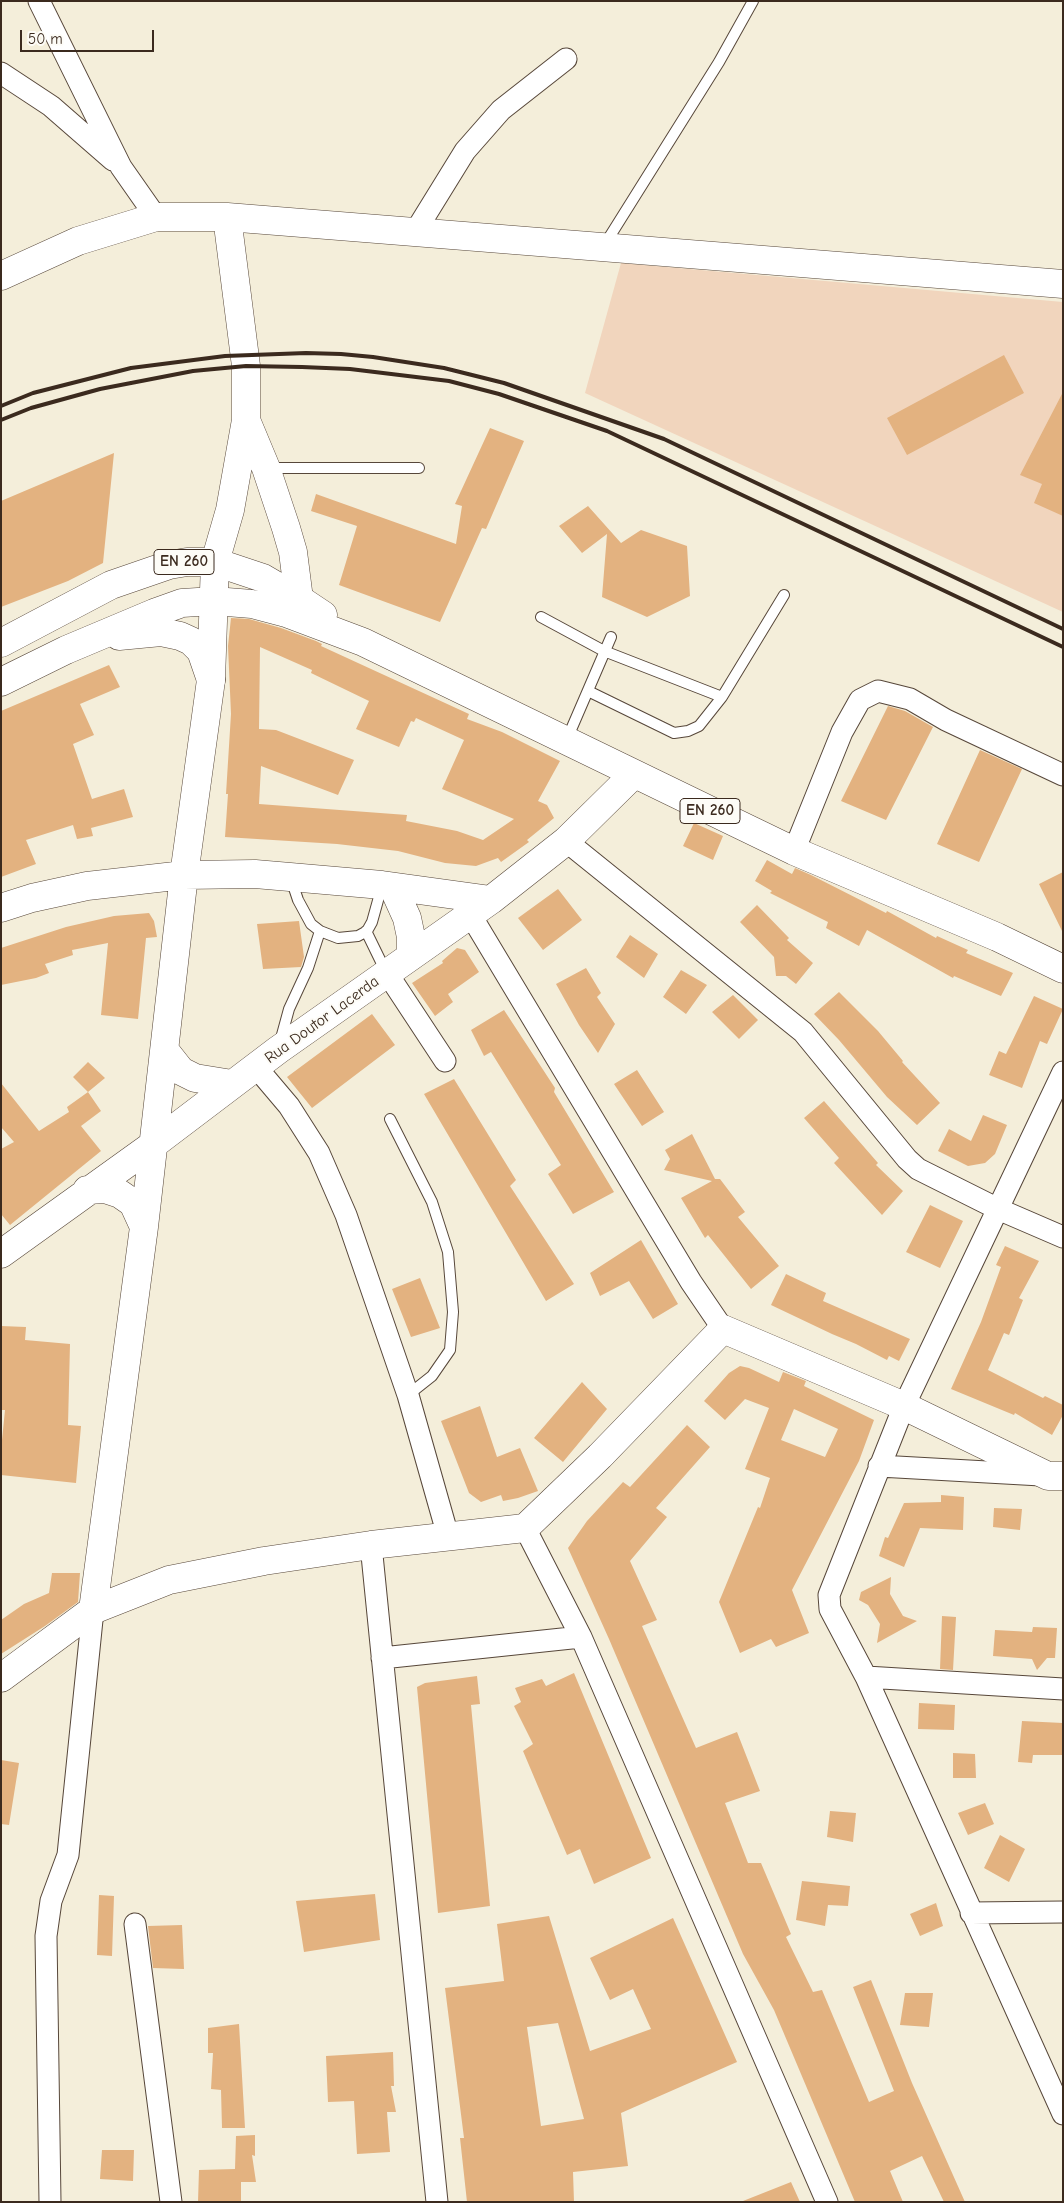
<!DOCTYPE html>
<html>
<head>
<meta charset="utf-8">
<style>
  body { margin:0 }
  #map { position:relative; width:1064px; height:2203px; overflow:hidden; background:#f4eeda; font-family:"Comic Neue",sans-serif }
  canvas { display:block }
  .frame { position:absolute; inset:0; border:2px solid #3b2a1e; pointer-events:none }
  .scale { position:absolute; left:20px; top:30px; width:134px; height:22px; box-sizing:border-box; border:2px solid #3b2a1e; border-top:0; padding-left:6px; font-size:15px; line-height:18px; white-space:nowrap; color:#3b2a1e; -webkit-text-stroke:4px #fdfcf7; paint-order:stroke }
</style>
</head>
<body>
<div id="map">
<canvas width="1064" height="2203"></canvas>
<div class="frame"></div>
<div class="scale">50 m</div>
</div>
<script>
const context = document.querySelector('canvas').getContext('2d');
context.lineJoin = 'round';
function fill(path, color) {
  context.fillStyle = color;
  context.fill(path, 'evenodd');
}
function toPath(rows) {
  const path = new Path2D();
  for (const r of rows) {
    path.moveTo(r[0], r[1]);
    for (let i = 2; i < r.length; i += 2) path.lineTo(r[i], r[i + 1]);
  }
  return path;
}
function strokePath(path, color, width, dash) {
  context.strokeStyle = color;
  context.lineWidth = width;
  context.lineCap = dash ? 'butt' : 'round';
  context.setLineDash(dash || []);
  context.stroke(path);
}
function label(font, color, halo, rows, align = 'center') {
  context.font = font + ' "Comic Neue",sans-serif';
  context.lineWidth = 4;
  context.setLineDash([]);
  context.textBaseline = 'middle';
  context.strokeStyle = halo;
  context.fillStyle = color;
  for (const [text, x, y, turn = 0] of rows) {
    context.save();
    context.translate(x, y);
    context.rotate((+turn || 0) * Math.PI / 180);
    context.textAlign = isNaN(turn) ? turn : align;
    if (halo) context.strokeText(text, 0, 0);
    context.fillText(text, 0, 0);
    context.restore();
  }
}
fill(toPath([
  [621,263,1063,302,1063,612,585,393]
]), '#f1d5bd');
fill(toPath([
  [1004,355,1024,393,907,455,887,418],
  [1063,392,1063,516,1034,503,1042,484,1020,475],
  [490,428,524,441,486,529,482,528,440,622,339,585,357,526,311,511,316,494,456,544,462,506,455,504],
  [114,453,103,563,68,581,1,607,1,501],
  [588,506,621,543,641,530,687,546,690,596,647,617,602,597,607,534,582,553,559,526],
  [231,618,249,619,281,628,316,641,322,644,321,646,469,714,467,719,502,732,560,761,538,801,547,805,554,818,527,840,529,842,501,862,498,858,476,866,445,863,398,851,337,844,225,837,228,794,226,794,231,714,228,646],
  [260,647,312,670,311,673,369,701,356,729,399,747,411,721,414,722,416,718,464,740,442,789,514,819,483,840,457,831,406,821,407,815,259,804,261,766,338,795,354,760,276,730,259,729],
  [109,665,120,687,80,704,94,735,73,744,92,799,124,789,133,817,91,828,93,836,77,839,73,825,26,840,36,864,1,877,1,711],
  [888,706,905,711,933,727,886,820,841,801],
  [980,750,1022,769,979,862,937,844],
  [694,823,723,836,713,860,683,846],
  [767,860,792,874,795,868,811,875,886,913,887,911,936,938,937,936,968,950,966,953,1013,973,1001,996,954,976,953,978,867,930,859,946,826,928,828,922,770,893,772,891,755,881],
  [1063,872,1063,933,1039,884],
  [558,889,582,920,543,950,518,918],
  [757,905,789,938,787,940,813,963,796,984,786,976,776,976,774,957,740,922],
  [149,913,154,921,157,937,146,938,138,1019,101,1015,108,943,72,950,73,955,45,964,49,973,36,978,1,985,1,948,66,927,114,916],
  [299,921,304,957,301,967,263,969,257,924],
  [630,935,658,954,644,978,616,957],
  [457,948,465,950,479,972,448,994,453,1002,435,1016,412,983,443,963,442,961],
  [586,968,601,993,597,997,615,1024,598,1053,579,1025,556,984],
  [681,970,707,985,686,1014,663,997],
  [839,992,878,1031,903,1061,902,1062,940,1103,917,1125,887,1097,839,1040,814,1014],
  [733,995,758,1020,739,1039,712,1012],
  [1034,996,1063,1009,1047,1044,1040,1041,1022,1088,989,1075,999,1051,1006,1054],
  [504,1010,555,1088,554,1092,614,1192,573,1214,548,1174,561,1165,491,1052,484,1056,471,1030],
  [372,1014,395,1045,312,1108,287,1077],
  [88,1062,105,1078,88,1092,73,1077],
  [637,1070,664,1112,642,1126,614,1084],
  [454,1079,516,1180,510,1186,574,1284,546,1301,424,1094],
  [1,1083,39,1131,69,1112,67,1107,88,1092,101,1111,81,1126,101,1151,10,1225,1,1214,1,1149,14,1142,1,1127],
  [824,1101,878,1163,876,1165,903,1191,882,1215,834,1163,839,1158,804,1118],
  [983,1115,1007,1125,995,1154,985,1163,968,1166,938,1151,949,1129,971,1141],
  [692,1134,715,1179,720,1179,745,1212,738,1217,779,1266,751,1289,708,1235,705,1238,681,1198,712,1181,664,1170,670,1159,665,1150],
  [930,1205,963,1221,940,1268,906,1252],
  [641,1240,678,1304,653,1319,629,1281,600,1296,590,1273],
  [1005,1246,1039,1261,1019,1298,1023,1300,1009,1335,1004,1333,988,1370,1043,1398,1045,1396,1063,1405,1063,1415,1052,1435,1015,1413,1014,1415,951,1389,981,1322,1001,1267,996,1265],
  [786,1274,826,1293,823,1301,910,1339,899,1361,889,1356,887,1360,856,1344,832,1334,771,1305],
  [420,1278,440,1328,411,1337,392,1289],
  [1,1326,26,1327,25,1340,70,1344,68,1425,81,1426,76,1483,1,1475,1,1450,5,1410,1,1410],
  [740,1366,749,1368,779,1382,783,1372,806,1381,804,1386,874,1420,859,1461,792,1590,809,1633,776,1647,771,1639,740,1653,719,1602,758,1507,760,1508,770,1478,745,1469,769,1408,745,1399,725,1420,704,1401,729,1373],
  [794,1409,838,1429,825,1457,781,1440],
  [582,1382,607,1409,563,1462,534,1438],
  [480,1406,497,1457,520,1448,538,1491,518,1498,503,1501,501,1495,481,1502,469,1493,441,1421],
  [687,1425,710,1447,656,1508,667,1517,630,1561,657,1620,642,1626,696,1748,737,1732,760,1791,725,1803,748,1863,761,1863,791,1934,786,1937,813,1992,822,1990,869,2102,894,2091,853,1987,871,1980,912,2083,965,2202,944,2202,922,2156,890,2171,903,2202,855,2202,774,2010,743,1954,609,1639,568,1548,587,1521,623,1482,630,1487],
  [941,1495,964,1497,963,1530,920,1528,904,1567,879,1556,885,1537,888,1538,904,1503,941,1502],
  [994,1508,1022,1509,1020,1530,993,1527],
  [52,1573,80,1573,78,1602,45,1626,1,1654,1,1620,24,1604,49,1593],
  [891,1577,890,1594,903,1616,917,1621,877,1643,880,1624,868,1605,859,1600,861,1592],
  [942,1616,956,1617,953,1670,940,1669],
  [1033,1627,1057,1628,1055,1658,1047,1658,1037,1670,1032,1659,993,1656,995,1630,1032,1632],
  [574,1673,651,1858,594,1884,580,1849,567,1855,523,1751,533,1744,514,1706,521,1702,515,1688,542,1679,546,1686],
  [477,1676,480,1704,471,1705,490,1906,438,1913,417,1687,425,1683],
  [919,1703,955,1705,954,1730,918,1729],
  [1022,1721,1063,1723,1063,1755,1033,1755,1032,1763,1018,1762],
  [953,1753,975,1754,976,1778,953,1778],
  [1,1760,19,1763,9,1825,1,1824],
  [985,1803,994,1824,968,1835,958,1813],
  [830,1811,856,1813,853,1842,827,1837],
  [1000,1835,1025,1849,1009,1882,984,1868],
  [802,1881,850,1886,848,1906,828,1905,825,1926,796,1920],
  [375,1894,380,1940,304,1952,296,1901],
  [99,1895,114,1896,112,1956,97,1955],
  [936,1903,943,1926,920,1936,910,1914],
  [549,1916,590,2051,651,2029,633,1989,610,2000,590,1958,673,1918,737,2062,621,2113,628,2166,573,2172,574,2202,467,2202,460,2138,464,2138,445,1988,504,1981,497,1924],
  [558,2023,584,2119,541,2126,527,2027],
  [182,1925,184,1969,153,1968,148,1926],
  [905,1993,933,1993,929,2027,900,2025],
  [239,2024,245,2128,222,2128,221,2090,211,2089,213,2053,208,2053,208,2028],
  [393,2052,394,2086,391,2086,396,2112,387,2112,390,2152,357,2154,354,2101,328,2102,326,2056],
  [255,2135,255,2156,252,2155,256,2182,241,2182,241,2202,198,2202,199,2170,235,2169,236,2136],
  [102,2150,134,2150,133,2181,100,2179],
  [791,2182,800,2202,743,2202,743,2201]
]), '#e3b280');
const lane = toPath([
  [605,244,719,62,753,1],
  [267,468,419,468],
  [541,617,604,651,722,697],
  [588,691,674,733,688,731,699,726,722,697,784,595],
  [567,739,611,637],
  [291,879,298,900,311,924,320,931,338,938,358,936,367,931,372,922,382,886],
  [366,931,386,972],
  [280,1042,289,1009,308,968,320,931],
  [390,1119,432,1202,448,1252,453,1312,450,1350,432,1376,408,1395]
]);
const street = toPath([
  [39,1,121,167,156,217],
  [1,73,51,106,113,160],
  [415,232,465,151,501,110,566,59],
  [566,841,803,1032,907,1159,918,1169,998,1209,1063,1237],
  [794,851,842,732,860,700,878,691,910,699,946,720,1063,775],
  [470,914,691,1282,723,1329],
  [387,973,445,1061],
  [256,1067,289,1106,319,1153,346,1215,408,1395,448,1536],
  [1063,1072,904,1406,829,1595,830,1609,866,1677,1063,2114],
  [879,1466,1041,1475],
  [525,1528,581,1637,827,2202],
  [371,1545,437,2202],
  [382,1658,581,1637],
  [866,1677,1063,1689],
  [971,1913,1063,1912],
  [135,1924,171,2202],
  [50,2202,46,1936,51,1901,68,1855,93,1610]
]);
const secondary = toPath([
  [1,276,78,241,156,217,227,217,1063,284],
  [246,420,266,468,286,528,293,552,299,599],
  [393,887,407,918,411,937,411,956],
  [1,908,32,898,87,886,184,875,255,874,290,877,382,885,491,900],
  [166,1052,181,1071,195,1078,232,1084],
  [87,1190,105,1189,120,1194,133,1203,144,1227],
  [1,1254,154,1144,278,1050,491,900,566,841,633,775],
  [93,1610,144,1227,184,875,211,680,215,562,230,510,246,420,246,366,227,217],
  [1,1678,93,1610,169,1580,264,1561,371,1545,525,1528,600,1456,723,1329,904,1406,1048,1476,1063,1476]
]);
const primary = toPath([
  [119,636,161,632,180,636,191,641,201,651,211,680],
  [1,643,111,585,169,565,187,562,215,562,263,578,299,599,323,615],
  [1,682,66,650,154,613,182,603,214,601,252,604,286,613,363,642,734,822,794,851,997,937,1063,969]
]);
strokePath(lane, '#57473a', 12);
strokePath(street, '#57473a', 23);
strokePath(secondary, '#57473a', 29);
strokePath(primary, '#57473a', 29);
strokePath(lane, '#fff', 10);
strokePath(street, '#fff', 21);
strokePath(secondary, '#fff', 28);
strokePath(primary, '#fff', 28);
strokePath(toPath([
  [1,406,33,393,131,368,225,356,306,353,341,354,373,357,444,368,504,383,664,439,1063,629],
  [1,420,31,408,100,389,193,371,246,366,302,367,350,369,449,381,499,394,607,431,1063,647]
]), '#3b2a1e', 4);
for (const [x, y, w] of [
  [184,562,60],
  [710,811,60]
]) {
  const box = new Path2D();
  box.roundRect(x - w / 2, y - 12.5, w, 25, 4);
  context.fillStyle = '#fdfcf7';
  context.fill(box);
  strokePath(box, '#3b2a1e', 1);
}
label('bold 15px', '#3b2a1e', null, [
  ["EN 260",184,562],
  ["EN 260",710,811]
]);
label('16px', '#3b2a1e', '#fdfcf7', [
  ["Rua Doutor Lacerda",322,1020,-36]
]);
</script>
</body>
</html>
